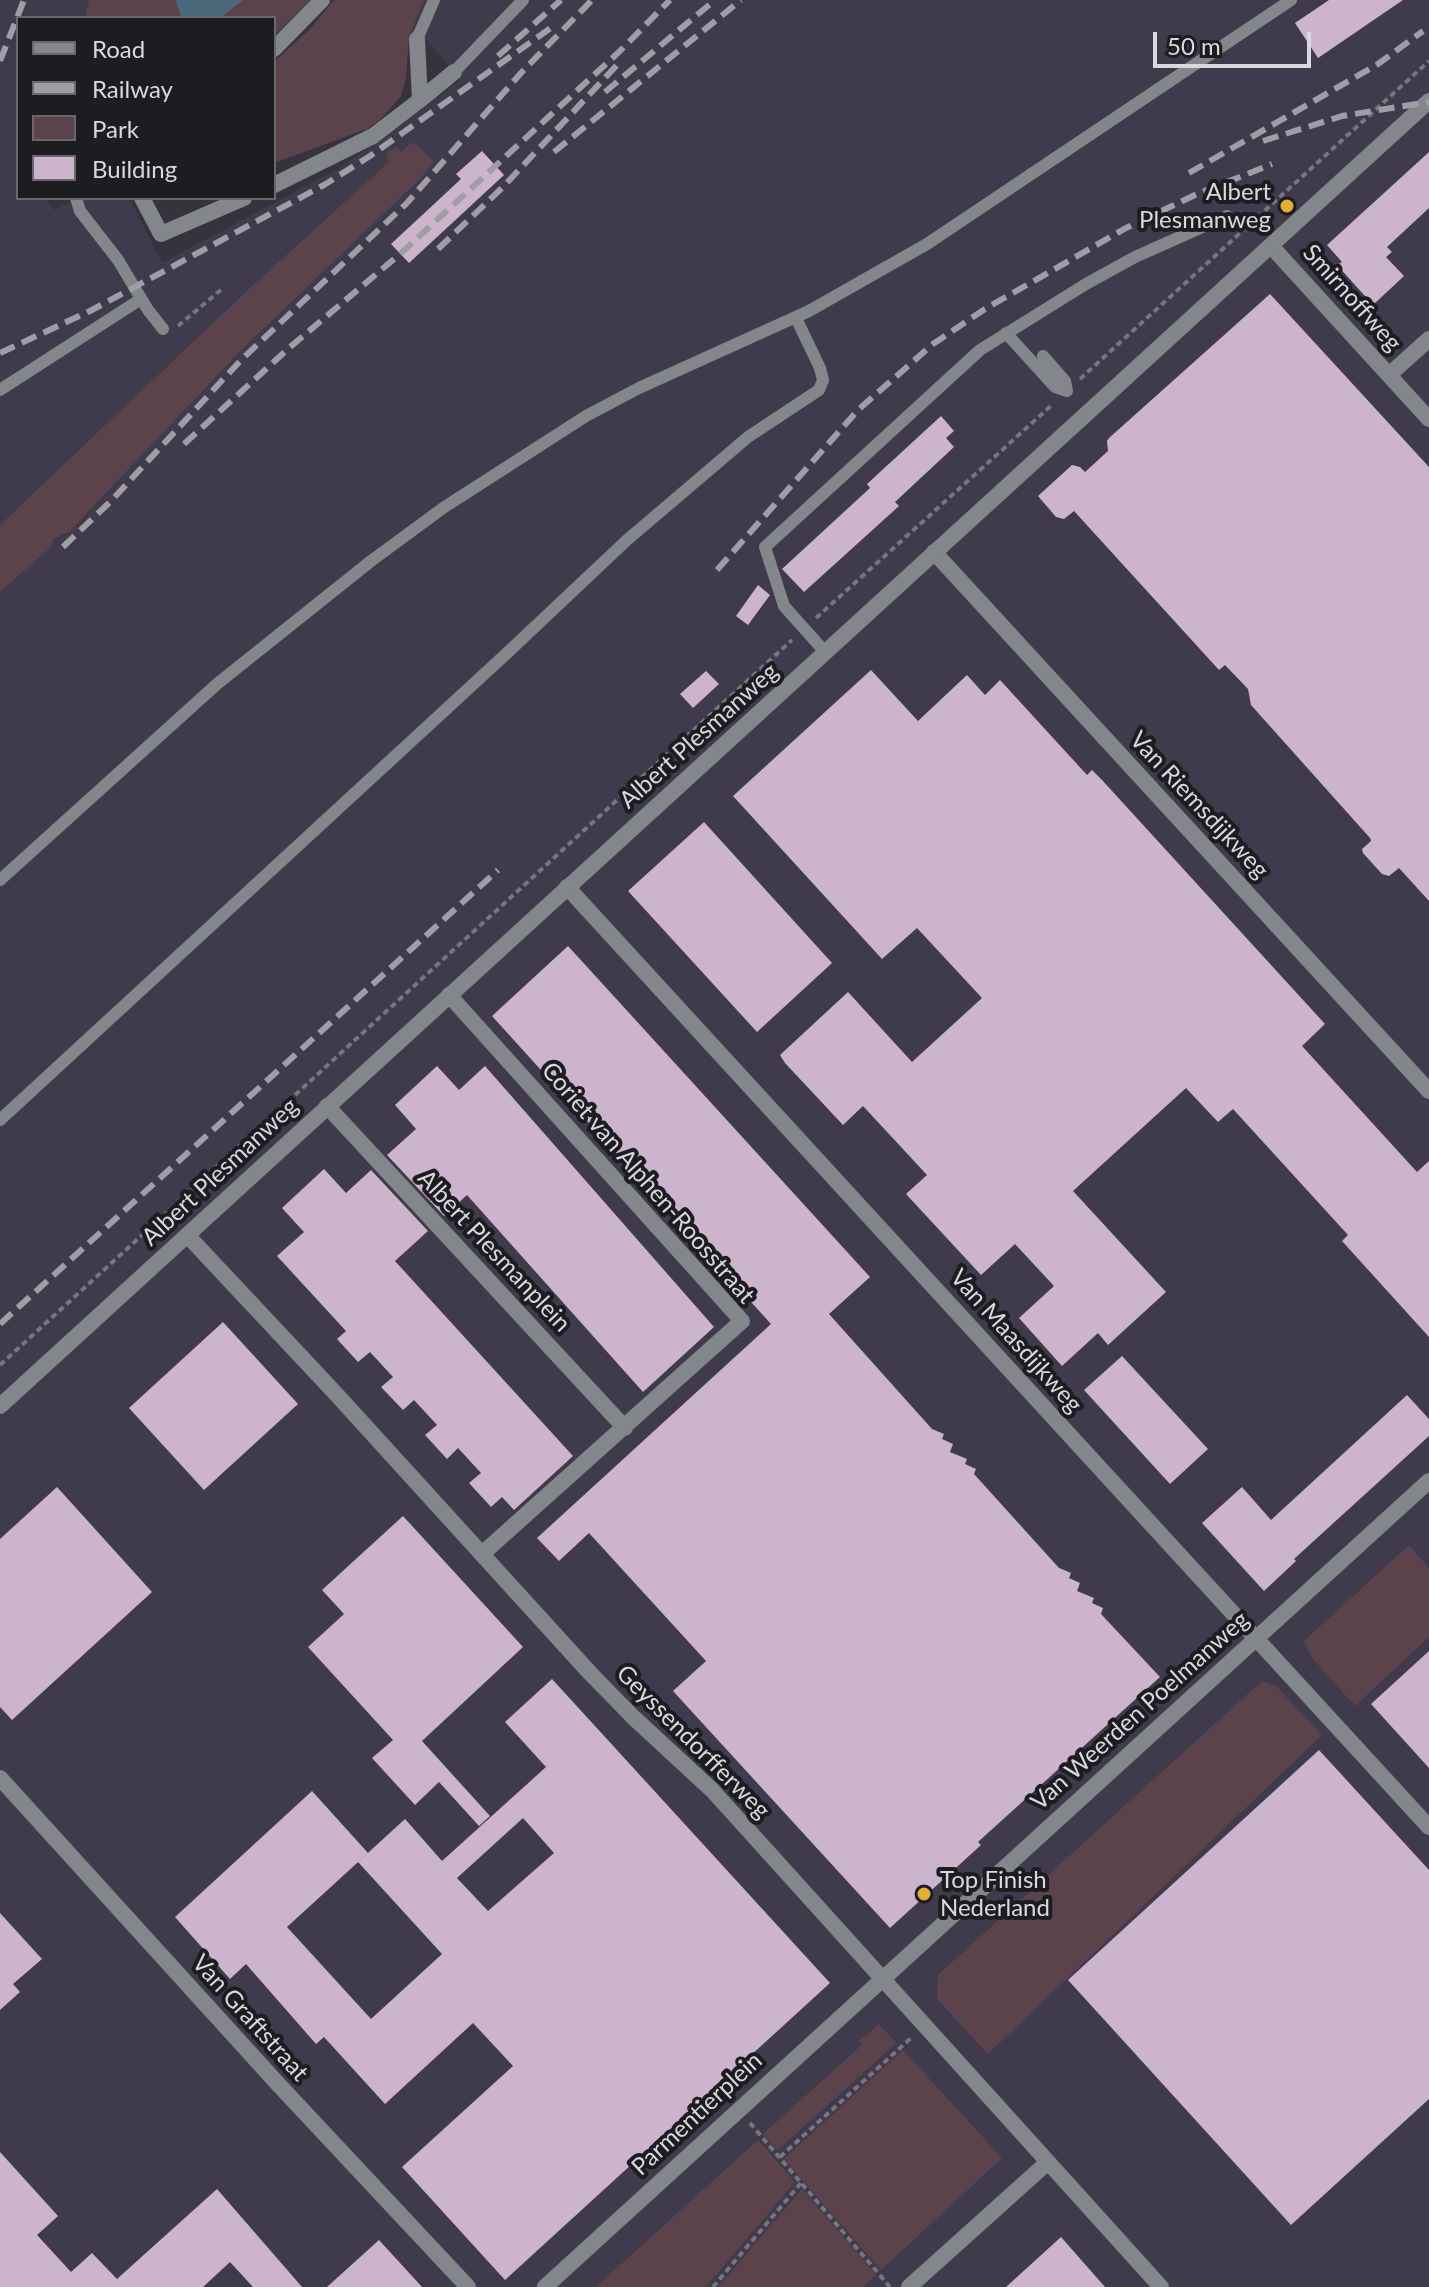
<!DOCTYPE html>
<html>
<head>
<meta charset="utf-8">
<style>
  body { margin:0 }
  #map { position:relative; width:1429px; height:2287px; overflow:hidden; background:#36333e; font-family:Lato,sans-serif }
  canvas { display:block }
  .legend { position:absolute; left:16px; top:16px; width:260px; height:184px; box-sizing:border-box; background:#1d1c21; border:2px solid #68676d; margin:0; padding:10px 14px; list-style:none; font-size:24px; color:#d9d8df }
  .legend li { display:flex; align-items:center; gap:16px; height:40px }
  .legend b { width:40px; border:2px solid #68676d }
  .scale { position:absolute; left:1153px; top:32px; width:158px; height:36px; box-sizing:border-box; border:4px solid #d9d8df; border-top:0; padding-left:10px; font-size:24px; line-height:28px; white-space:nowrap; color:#d9d8df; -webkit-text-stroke:6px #1d1c21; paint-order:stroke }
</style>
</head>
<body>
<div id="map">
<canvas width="1429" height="2287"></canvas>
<ul class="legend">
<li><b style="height:10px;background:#83868b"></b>Road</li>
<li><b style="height:10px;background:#9f9da5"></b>Railway</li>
<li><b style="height:22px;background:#5b434c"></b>Park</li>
<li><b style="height:22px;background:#cdb4cd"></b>Building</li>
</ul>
<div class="scale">50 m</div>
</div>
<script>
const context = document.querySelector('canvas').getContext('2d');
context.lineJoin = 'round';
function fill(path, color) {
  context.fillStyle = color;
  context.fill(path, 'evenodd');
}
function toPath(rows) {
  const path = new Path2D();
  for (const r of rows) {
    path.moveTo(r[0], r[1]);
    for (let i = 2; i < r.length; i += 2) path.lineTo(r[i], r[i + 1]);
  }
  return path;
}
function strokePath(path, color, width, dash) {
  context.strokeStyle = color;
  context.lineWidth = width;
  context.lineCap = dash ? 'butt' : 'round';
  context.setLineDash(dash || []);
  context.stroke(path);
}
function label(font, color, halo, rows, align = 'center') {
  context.font = font + ' Lato,sans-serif';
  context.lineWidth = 8;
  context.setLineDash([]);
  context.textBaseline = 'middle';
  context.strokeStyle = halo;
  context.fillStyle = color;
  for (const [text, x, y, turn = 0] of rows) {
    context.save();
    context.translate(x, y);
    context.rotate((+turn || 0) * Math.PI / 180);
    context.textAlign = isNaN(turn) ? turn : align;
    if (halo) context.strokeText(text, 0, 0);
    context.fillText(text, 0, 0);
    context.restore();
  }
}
fill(toPath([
  [0,0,89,0,85,18,18,18,18,198,45,198,54,210,80,198,129,198,162,263,337,169,398,128,460,80,428,41,405,36,420,0,1429,0,1429,2287,0,2287]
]), '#3f3b4c');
fill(toPath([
  [89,0,310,0,274,36,274,18,85,18],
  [334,0,424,0,409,37,406,78,401,96,380,120,367,129,274,163,274,62,309,30],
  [413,142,434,161,419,180,242,349,70,531,53,539,51,547,0,592,0,525,248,290,389,162,386,153,396,147,401,152],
  [1409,1545,1429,1568,1429,1637,1355,1706,1312,1658,1304,1641],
  [1262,1681,1276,1686,1322,1735,988,2054,937,1999,938,1975],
  [879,2024,896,2043,778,2150,763,2134,862,2045,859,2041],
  [903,2050,1002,2158,881,2270,784,2159],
  [758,2140,795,2182,706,2287,596,2287],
  [802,2189,876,2275,863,2287,718,2287]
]), '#5b434c');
fill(toPath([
  [175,0,243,0,220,18,182,18]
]), '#4c687b');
fill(toPath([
  [1329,0,1403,0,1318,58,1295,23],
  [482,151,504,175,409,263,391,244,461,179,456,174],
  [1429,152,1429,208,1387,247,1392,252,1386,257,1404,276,1373,305,1337,265,1342,262,1327,245],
  [1270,294,1429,467,1429,901,1399,868,1389,876,1382,874,1363,853,1362,849,1371,841,1370,838,1251,705,1248,689,1225,665,1219,670,1074,511,1064,519,1056,517,1038,496,1072,465,1080,467,1085,472,1108,451,1107,441,1109,438],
  [941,416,954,431,946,438,954,447,895,502,899,506,804,592,782,569,870,488,867,484],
  [758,585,770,595,748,625,736,616],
  [871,670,918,721,967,675,985,695,1000,680,1087,775,1092,770,1102,780,1325,1024,1302,1046,1417,1172,1429,1161,1429,1337,1342,1241,1348,1235,1233,1109,1218,1122,1186,1088,1073,1191,1166,1292,1108,1345,1098,1333,1062,1366,1019,1318,1054,1286,1015,1244,981,1275,906,1194,927,1175,863,1106,843,1125,785,1063,780,1055,848,992,912,1062,982,998,917,928,882,959,733,796],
  [706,671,719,684,693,708,680,694],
  [704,822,832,963,757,1032,628,891],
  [568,946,870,1277,829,1314,932,1429,944,1434,942,1439,953,1444,950,1452,967,1459,965,1464,976,1469,974,1474,1059,1568,1071,1573,1069,1578,1080,1583,1077,1591,1094,1598,1092,1603,1103,1608,1101,1614,1160,1677,978,1842,981,1845,890,1928,673,1691,706,1661,589,1533,559,1561,537,1538,771,1324,492,1016],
  [437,1066,459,1090,485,1066,714,1327,643,1392,467,1195,444,1216,387,1155,416,1129,395,1105],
  [324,1169,346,1193,371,1170,428,1231,395,1261,573,1456,514,1510,502,1497,491,1507,469,1483,481,1473,458,1448,447,1459,425,1435,437,1425,414,1400,403,1410,381,1387,393,1377,370,1352,358,1362,337,1339,346,1331,277,1256,304,1232,282,1208],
  [223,1322,298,1404,204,1490,129,1408],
  [1122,1356,1208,1449,1170,1484,1084,1390],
  [1407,1395,1429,1419,1429,1436,1294,1559,1296,1561,1264,1591,1202,1523,1242,1487,1271,1520],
  [57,1487,152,1592,12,1720,0,1707,0,1539],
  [403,1516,523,1647,422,1741,490,1816,479,1826,439,1782,415,1805,372,1758,393,1740,308,1647,344,1614,322,1590],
  [1429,1651,1429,1768,1371,1704],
  [552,1679,830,1983,505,2280,402,2167,513,2066,473,2023,385,2104,324,2037,316,2044,246,1964,230,1979,175,1917,312,1791,368,1853,287,1927,371,2019,442,1954,358,1862,405,1819,442,1861,546,1767,505,1722],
  [523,1818,554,1853,488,1911,457,1878],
  [1319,1750,1429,1870,1429,2099,1291,2225,1068,1980],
  [0,1913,42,1959,13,1984,20,1992,0,2010],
  [0,2152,58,2216,37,2235,71,2272,92,2253,117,2279,217,2189,302,2287,253,2287,230,2262,203,2287,0,2287],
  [1061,2237,1105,2287,1006,2287],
  [379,2240,422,2287,327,2287]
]), '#cdb4cd');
strokePath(toPath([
  [178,326,222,289],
  [1080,379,1429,61],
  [816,618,1053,404],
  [0,1365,792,640],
  [750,2123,890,2287],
  [780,2157,911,2038],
  [713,2287,801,2183]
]), '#77757e', 4, [6, 4]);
strokePath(toPath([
  [417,39,434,0],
  [454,72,523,0],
  [76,198,80,211,118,260,148,310,163,329],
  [1006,333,1055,387,1067,391],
  [1043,356,1065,381,1067,391],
  [0,390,141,299],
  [826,653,784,606,765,547,980,350,1086,284,1135,257,1227,216],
  [0,880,217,684,371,561,443,508,586,416,639,388,809,311,927,244,1291,0],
  [0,1120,506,654,627,540,748,437,819,390,823,380,820,368,796,318]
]), '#83868b', 12);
strokePath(toPath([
  [274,49,322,0],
  [420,100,454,72],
  [274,185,373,136,420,100,417,39],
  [142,198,161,234,244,198],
  [1271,246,1429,419],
  [1389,375,1429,339],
  [934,552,1429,1091],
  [567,887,1429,1827],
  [449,995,742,1321,482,1554],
  [327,1106,625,1428],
  [187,1235,337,1395,590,1673,633,1717,712,1790,1161,2287],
  [0,1778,278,2084,468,2287],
  [545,2287,1429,1481],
  [909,2287,1048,2162]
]), '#83868b', 16);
strokePath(toPath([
  [0,1406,1429,101]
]), '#83868b', 16);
strokePath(toPath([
  [498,56,561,0],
  [0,61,24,0],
  [605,92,715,0],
  [1263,141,1342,116,1429,102],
  [554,152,741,0],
  [1189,173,1378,64,1423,31],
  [438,249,503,187,617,65],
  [0,353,90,311,324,185,370,156,555,25],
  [184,444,289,348,400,254,620,51,670,0],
  [63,547,111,501,241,360,406,204,521,73,592,0],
  [717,570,858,410,933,344,985,309,1126,228,1195,195,1272,164],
  [0,1324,498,870]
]), '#9f9da5', 6, [16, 8]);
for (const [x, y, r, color] of [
  [1287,206,8,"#e3ae34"],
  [924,1894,8,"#e3ae34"]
]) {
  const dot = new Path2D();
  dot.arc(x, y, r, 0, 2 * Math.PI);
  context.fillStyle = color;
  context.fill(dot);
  strokePath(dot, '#1d1c21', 3);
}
label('24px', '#d9d8df', '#1d1c21', [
  ["Albert",1271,192],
  ["Plesmanweg",1271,220],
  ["Top Finish",940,1880,"left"],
  ["Nederland",940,1908,"left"]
], 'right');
label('24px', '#d9d8df', '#1d1c21', [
  ["Smirnoffweg",1352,298,48],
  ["Albert Plesmanweg",699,736,-42],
  ["Van Riemsdijkweg",1199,805,47],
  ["Albert Plesmanweg",220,1172,-43],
  ["Coriet van Alphen-Roosstraat",648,1183,49],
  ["Albert Plesmanplein",494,1251,47],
  ["Van Maasdijkweg",1016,1341,48],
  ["Van Weerden Poelmanweg",1140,1711,-42],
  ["Geyssendorfferweg",693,1742,45],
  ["Van Graftstraat",250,2018,48],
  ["Parmentierplein",697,2114,-43]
]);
</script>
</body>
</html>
